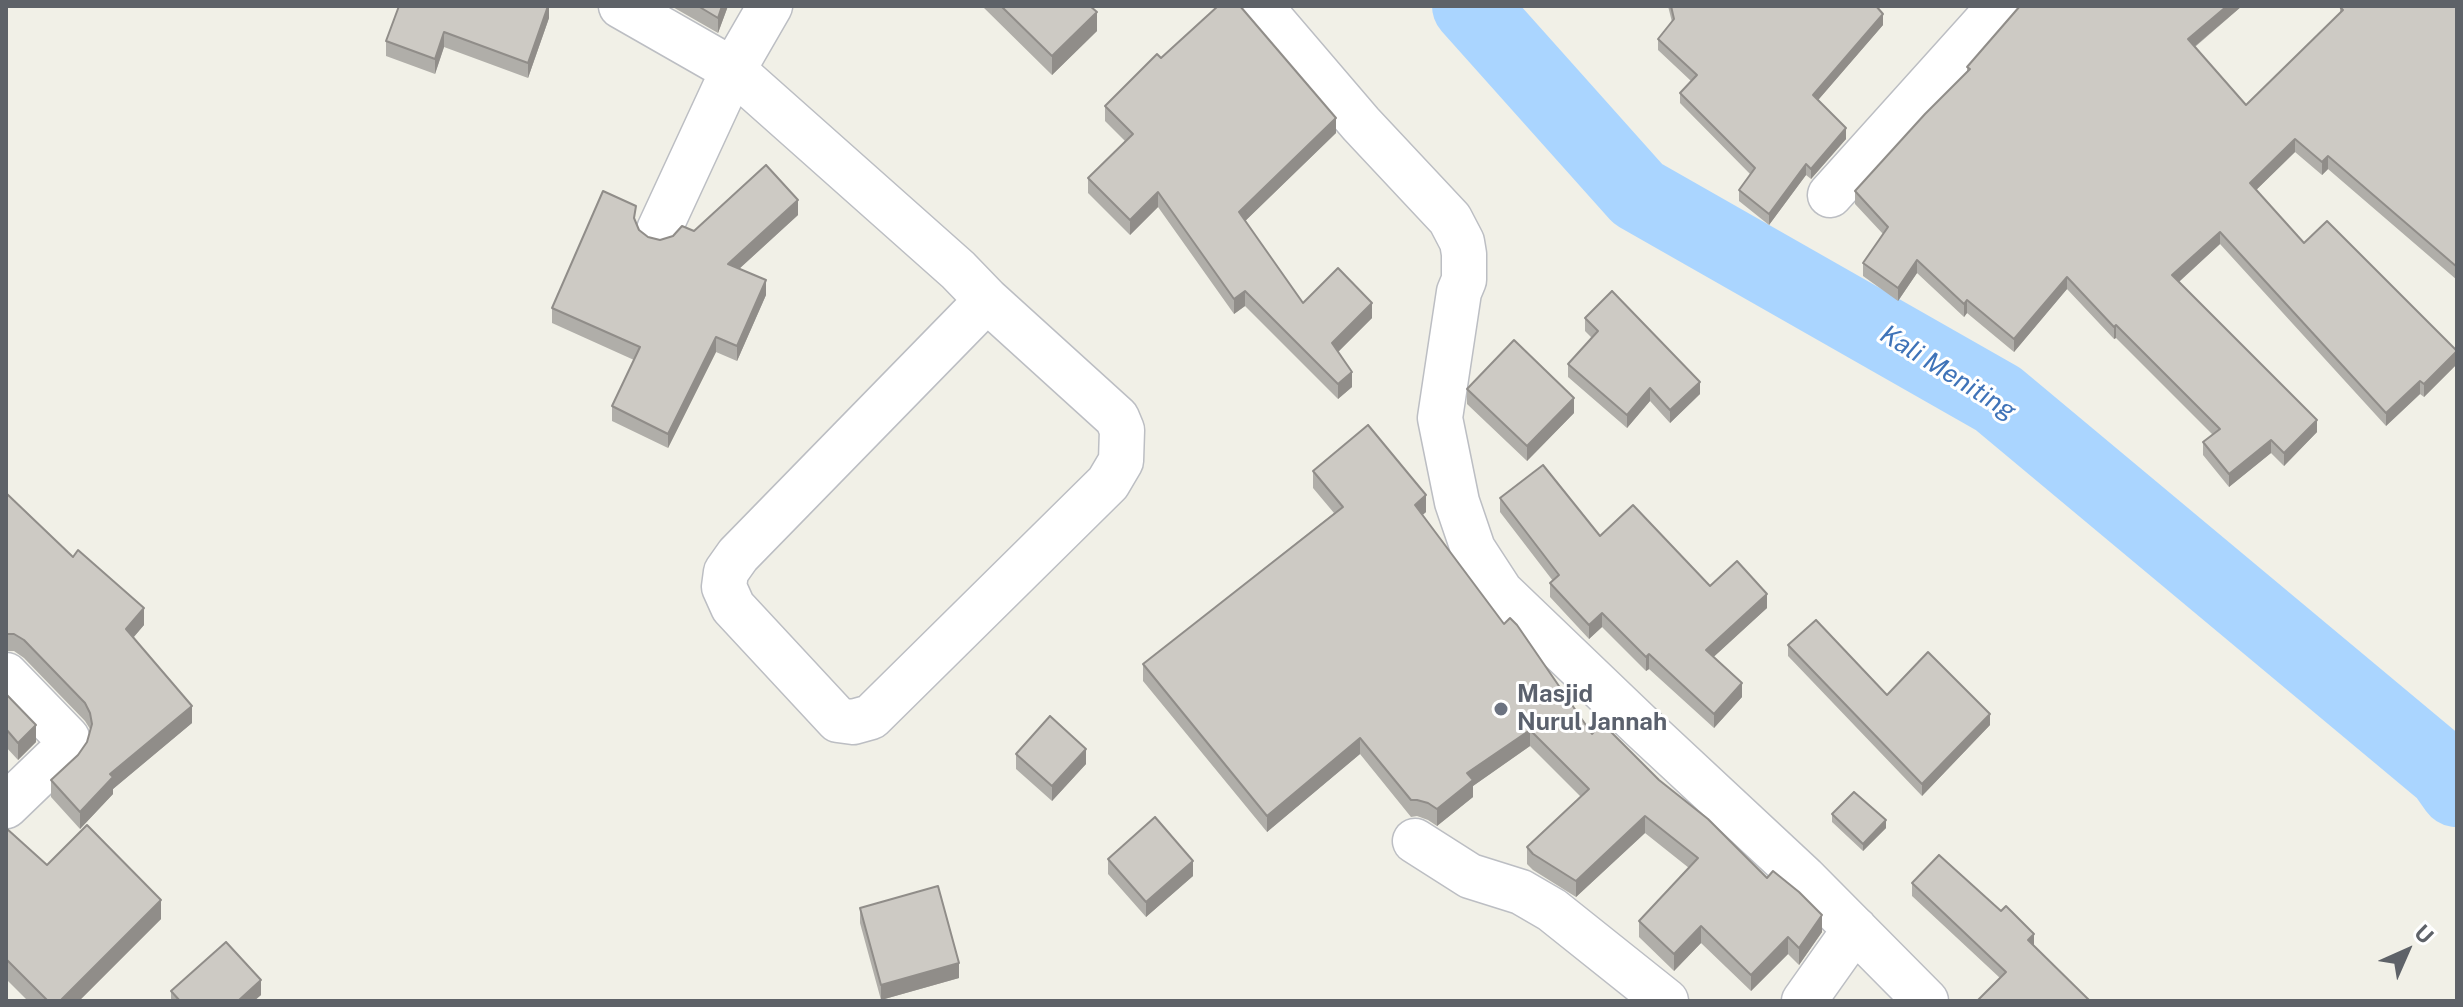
<!DOCTYPE html>
<html>
<head>
<meta charset="utf-8">
<style>
  body { margin:0 }
  #map { position:relative; width:2463px; height:1007px; overflow:hidden; background:#f1f0e7; font-family:"Public Sans",sans-serif }
  canvas { display:block }
  .frame { position:absolute; inset:0; border:8px solid #5e6268; pointer-events:none }
  .north { position:absolute; left:2367px; top:911px; width:80px; height:80px; -webkit-text-stroke:6px #fff; paint-order:stroke; rotate:45deg; font-size:22px; font-weight:700; line-height:32px; text-align:center; color:#5e6268 }
  .north::after { content:''; display:block; margin:auto; width:28px; height:36px; background:#5e6268; clip-path:polygon(50% 0,100% 100%,50% 72%,0 100%) }
</style>
</head>
<body>
<div id="map">
<canvas width="2463" height="1007"></canvas>
<div class="frame"></div>
<div class="north">U</div>
</div>
<script>
const context = document.querySelector('canvas').getContext('2d');
context.lineJoin = 'round';
function toPath(rows) {
  const path = new Path2D();
  for (const r of rows) {
    path.moveTo(r[0], r[1]);
    for (let i = 2; i < r.length; i += 2) path.lineTo(r[i], r[i + 1]);
  }
  return path;
}
function strokePath(path, color, width, dash) {
  context.strokeStyle = color;
  context.lineWidth = width;
  context.lineCap = dash ? 'butt' : 'round';
  context.setLineDash(dash || []);
  context.stroke(path);
}
function fill(path, color) {
  context.fillStyle = color;
  context.fill(path, 'evenodd');
}
function label(font, color, halo, rows, align = 'center') {
  context.font = font + ' "Public Sans",sans-serif';
  context.lineWidth = 6;
  context.setLineDash([]);
  context.textBaseline = 'middle';
  context.strokeStyle = halo;
  context.fillStyle = color;
  for (const [text, x, y, turn = 0] of rows) {
    context.save();
    context.translate(x, y);
    context.rotate((+turn || 0) * Math.PI / 180);
    context.textAlign = isNaN(turn) ? turn : align;
    if (halo) context.strokeText(text, 0, 0);
    context.fillText(text, 0, 0);
    context.restore();
  }
}
strokePath(toPath([
  [1470,6,1638,194,1998,399,2445,772,2457,789]
]), '#aad5ff', 76);
const minor = toPath([
  [621,6,733,70,958,270,987,300,1117,418,1122,430,1121,461,1108,483,871,717,853,722,838,720,733,607,724,587,726,572,738,555,987,300],
  [1260,6,1361,124,1450,219,1462,242,1464,254,1464,280,1459,292,1440,418,1457,502,1473,549,1501,592,1644,729,1804,878,1926,1001],
  [1830,195,2000,6],
  [659,230,733,70,770,6],
  [6,675,67,738,66,745,60,754,6,806],
  [1415,841,1470,876,1521,892,1552,910,1666,1001],
  [1804,1001,1855,929]
]);
strokePath(minor, '#bcbec3', 47);
strokePath(minor, '#fff', 44);
fill(toPath([
  [549,6,549,18,528,78,444,47,435,74,386,56,386,41],
  [671,6,728,6,718,33],
  [982,6,1091,6,1097,31,1052,75],
  [1668,6,1876,6,1883,25,1818,100,1846,139,1811,179,1806,175,1769,225,1739,201,1739,190,1751,175,1680,103,1680,93,1691,81,1658,50,1658,39,1672,22],
  [2020,6,2242,6,2195,47,2246,105,2340,13,2340,7,2457,6,2457,280,2328,169,2322,175,2295,152,2256,190,2304,243,2457,351,2457,364,2424,397,2420,394,2386,426,2220,244,2179,282,2317,432,2284,466,2271,453,2229,487,2203,455,2203,442,2213,435,2116,338,2114,339,2067,289,2014,352,1967,313,1964,317,1917,273,1898,301,1863,276,1863,263,1883,234,1855,204,1855,191,1967,72,1967,67],
  [1161,58,1336,133,1245,221,1303,303,1372,318,1338,352,1352,387,1338,399,1245,306,1234,314,1158,207,1130,235,1088,193,1088,178,1125,141,1105,121,1105,106],
  [798,215,739,269,766,295,737,361,716,352,668,448,612,421,612,406,634,360,552,323,552,308,636,222,639,230,648,237,660,240,694,231],
  [1585,318,1700,394,1670,423,1650,401,1627,428,1568,377,1568,364,1592,338,1585,331],
  [1467,389,1574,413,1527,461,1467,404],
  [1313,471,1426,512,1422,515,1504,624,1592,734,1659,780,1822,932,1799,965,1788,954,1751,991,1701,943,1674,971,1639,937,1639,921,1689,868,1645,833,1576,897,1533,870,1527,864,1527,847,1581,797,1530,746,1473,786,1473,797,1437,826,1428,820,1417,816,1411,817,1360,754,1267,832,1143,681,1143,664,1334,513,1313,488],
  [6,493,144,625,133,638,192,723,113,789,113,794,80,829,51,797,51,780,78,755,87,742,90,729,85,721,24,658,14,651,6,651],
  [1500,498,1600,536,1710,586,1767,608,1713,657,1742,697,1714,728,1649,669,1646,671,1602,627,1589,639,1550,597,1550,583,1553,581,1500,512],
  [1788,645,1887,695,1990,725,1922,796,1788,656],
  [6,694,36,742,18,760,6,747],
  [1016,754,1086,764,1052,801,1016,769],
  [1832,814,1886,828,1863,851,1832,822],
  [6,828,47,865,161,919,79,1001,28,1001,6,979],
  [1108,859,1193,876,1146,917,1108,874],
  [1912,883,2034,946,2000,978,1912,896],
  [860,908,959,978,881,1000,860,923],
  [171,991,261,995,254,1001,171,1001]
]), '#b0aea9');
fill(toPath([
  [548,6,549,6,549,18,528,78,528,63],
  [722,6,728,6,718,33,718,18],
  [2227,6,2242,6,2188,52,2188,39],
  [1097,12,1097,31,1052,75,1052,56],
  [1883,14,1883,25,1813,106,1813,95],
  [444,32,444,47,435,74,435,59],
  [1336,118,1336,133,1239,227,1239,212],
  [1846,128,1846,139,1811,179,1811,169],
  [2295,139,2295,152,2250,196,2250,183],
  [2328,156,2328,169,2322,175,2322,162],
  [1806,164,1806,175,1769,225,1769,214],
  [1158,192,1158,207,1130,235,1130,220],
  [798,200,798,215,728,279,728,264],
  [2220,232,2220,244,2172,288,2172,275],
  [1917,260,1917,273,1898,301,1898,288],
  [2067,277,2067,289,2014,352,2014,339],
  [766,280,766,295,737,361,737,346],
  [1245,291,1245,306,1234,314,1234,299],
  [1967,300,1967,313,1964,317,1964,304],
  [1372,303,1372,318,1332,358,1332,343],
  [2116,325,2116,338,2114,339,2114,327],
  [716,337,716,352,668,448,668,434],
  [2457,351,2457,364,2424,397,2424,384],
  [1352,372,1352,387,1338,399,1338,384],
  [2420,381,2420,394,2386,426,2386,413],
  [1700,382,1700,394,1670,423,1670,410],
  [1650,388,1650,401,1627,428,1627,415],
  [1574,398,1574,413,1527,461,1527,446],
  [2317,420,2317,432,2284,466,2284,453],
  [2271,440,2271,453,2229,487,2229,474],
  [1426,495,1426,512,1415,522,1415,505],
  [1767,594,1767,608,1706,664,1706,650],
  [144,608,144,625,126,646,126,629],
  [1602,613,1602,627,1589,639,1589,625],
  [1649,654,1649,669,1646,671,1646,657],
  [1742,683,1742,697,1714,728,1714,714],
  [192,706,192,723,113,789,113,794,80,829,80,812,110,774],
  [1990,714,1990,725,1922,796,1922,784],
  [36,725,36,742,18,760,18,743],
  [1530,730,1530,746,1473,786,1473,797,1437,826,1437,809,1467,773],
  [1360,738,1360,754,1267,832,1267,816],
  [1086,749,1086,764,1052,801,1052,786],
  [1645,816,1645,833,1576,897,1576,881],
  [1886,820,1886,828,1863,851,1863,844],
  [1193,861,1193,876,1146,917,1146,902],
  [161,900,161,919,79,1001,60,1001],
  [1822,915,1822,932,1799,965,1799,948],
  [1701,926,1701,943,1674,971,1674,954],
  [2034,934,2034,946,2028,940],
  [1788,937,1788,954,1751,991,1751,975],
  [959,963,959,978,881,1000,881,985],
  [261,980,261,995,254,1001,238,1001]
]), '#908d89');
const building = toPath([
  [399,6,548,6,528,63,444,32,435,59,386,41,399,6],
  [698,6,722,6,718,18,698,6],
  [1001,6,1090,6,1097,12,1052,56,1001,6],
  [1218,6,1240,6,1336,118,1239,212,1303,303,1338,268,1372,303,1332,343,1352,372,1338,384,1245,291,1234,299,1158,192,1130,220,1088,178,1133,134,1105,106,1157,54,1161,58,1218,6],
  [1671,6,1876,6,1883,14,1813,95,1846,128,1811,169,1806,164,1769,214,1739,190,1755,168,1680,93,1697,75,1658,39,1674,19,1671,6],
  [2020,6,2227,6,2188,39,2246,105,2343,10,2340,7,2341,6,2457,6,2457,267,2328,156,2322,162,2295,139,2250,183,2304,243,2327,221,2457,351,2424,384,2420,381,2386,413,2220,232,2172,275,2317,420,2284,453,2271,440,2229,474,2203,442,2220,429,2116,325,2114,327,2067,277,2014,339,1967,300,1964,304,1917,260,1898,288,1863,263,1888,227,1855,191,1925,114,1970,69,1967,67,2020,6],
  [766,165,798,200,728,264,766,280,737,346,716,337,668,434,612,406,640,347,552,308,603,191,636,206,634,218,639,230,648,237,660,240,673,236,682,226,694,231,766,165],
  [1612,291,1700,382,1670,410,1650,388,1627,415,1568,364,1598,331,1585,318,1612,291],
  [1514,340,1574,398,1527,446,1467,389,1514,340],
  [1368,425,1426,495,1415,505,1504,624,1510,618,1517,625,1592,734,1602,723,1659,780,1708,819,1767,878,1773,871,1799,892,1822,915,1799,948,1788,937,1751,975,1701,926,1674,954,1639,921,1698,858,1645,816,1576,881,1533,854,1527,847,1589,789,1530,730,1467,773,1473,780,1437,809,1428,803,1417,800,1411,800,1360,738,1267,816,1143,664,1343,507,1313,471,1368,425],
  [1543,465,1600,536,1633,505,1710,586,1737,561,1767,594,1706,650,1742,683,1714,714,1649,654,1646,657,1602,613,1589,625,1550,583,1559,575,1500,498,1543,465],
  [6,493,73,557,78,550,144,608,126,629,192,706,110,774,113,777,80,812,51,780,78,755,87,742,92,724,90,713,85,703,24,640,14,634,6,634,6,493],
  [1816,620,1887,695,1928,652,1990,714,1922,784,1788,645,1816,620],
  [6,694,36,725,18,743,6,729,6,694],
  [1050,716,1086,749,1052,786,1016,754,1050,716],
  [1854,792,1886,820,1863,844,1832,814,1854,792],
  [1155,817,1193,861,1146,902,1108,859,1155,817],
  [87,825,161,900,60,1001,48,1001,6,959,6,828,47,865,87,825],
  [1939,855,2001,911,2006,906,2034,934,2028,940,2090,1001,1977,1001,2006,972,1912,883,1939,855],
  [938,886,959,963,881,985,860,908,938,886],
  [226,942,261,980,238,1001,180,1001,171,991,226,942]
]);
fill(building, '#cdcac4');
strokePath(building, '#908d89', 2);
for (const [x, y, r, color] of [
  [1501,709,8,"#6b7280"]
]) {
  const dot = new Path2D();
  dot.arc(x, y, r, 0, 2 * Math.PI);
  context.fillStyle = color;
  context.fill(dot);
  strokePath(dot, '#fff', 3);
}
label('bold 24px', '#5b616d', '#fff', [
  ["Masjid",1517,695],
  ["Nurul Jannah",1517,723]
], 'left');
label('italic 26px', '#3f73b8', '#fff', [
  ["Kali Meniting",1948,373,32]
]);
</script>
</body>
</html>
